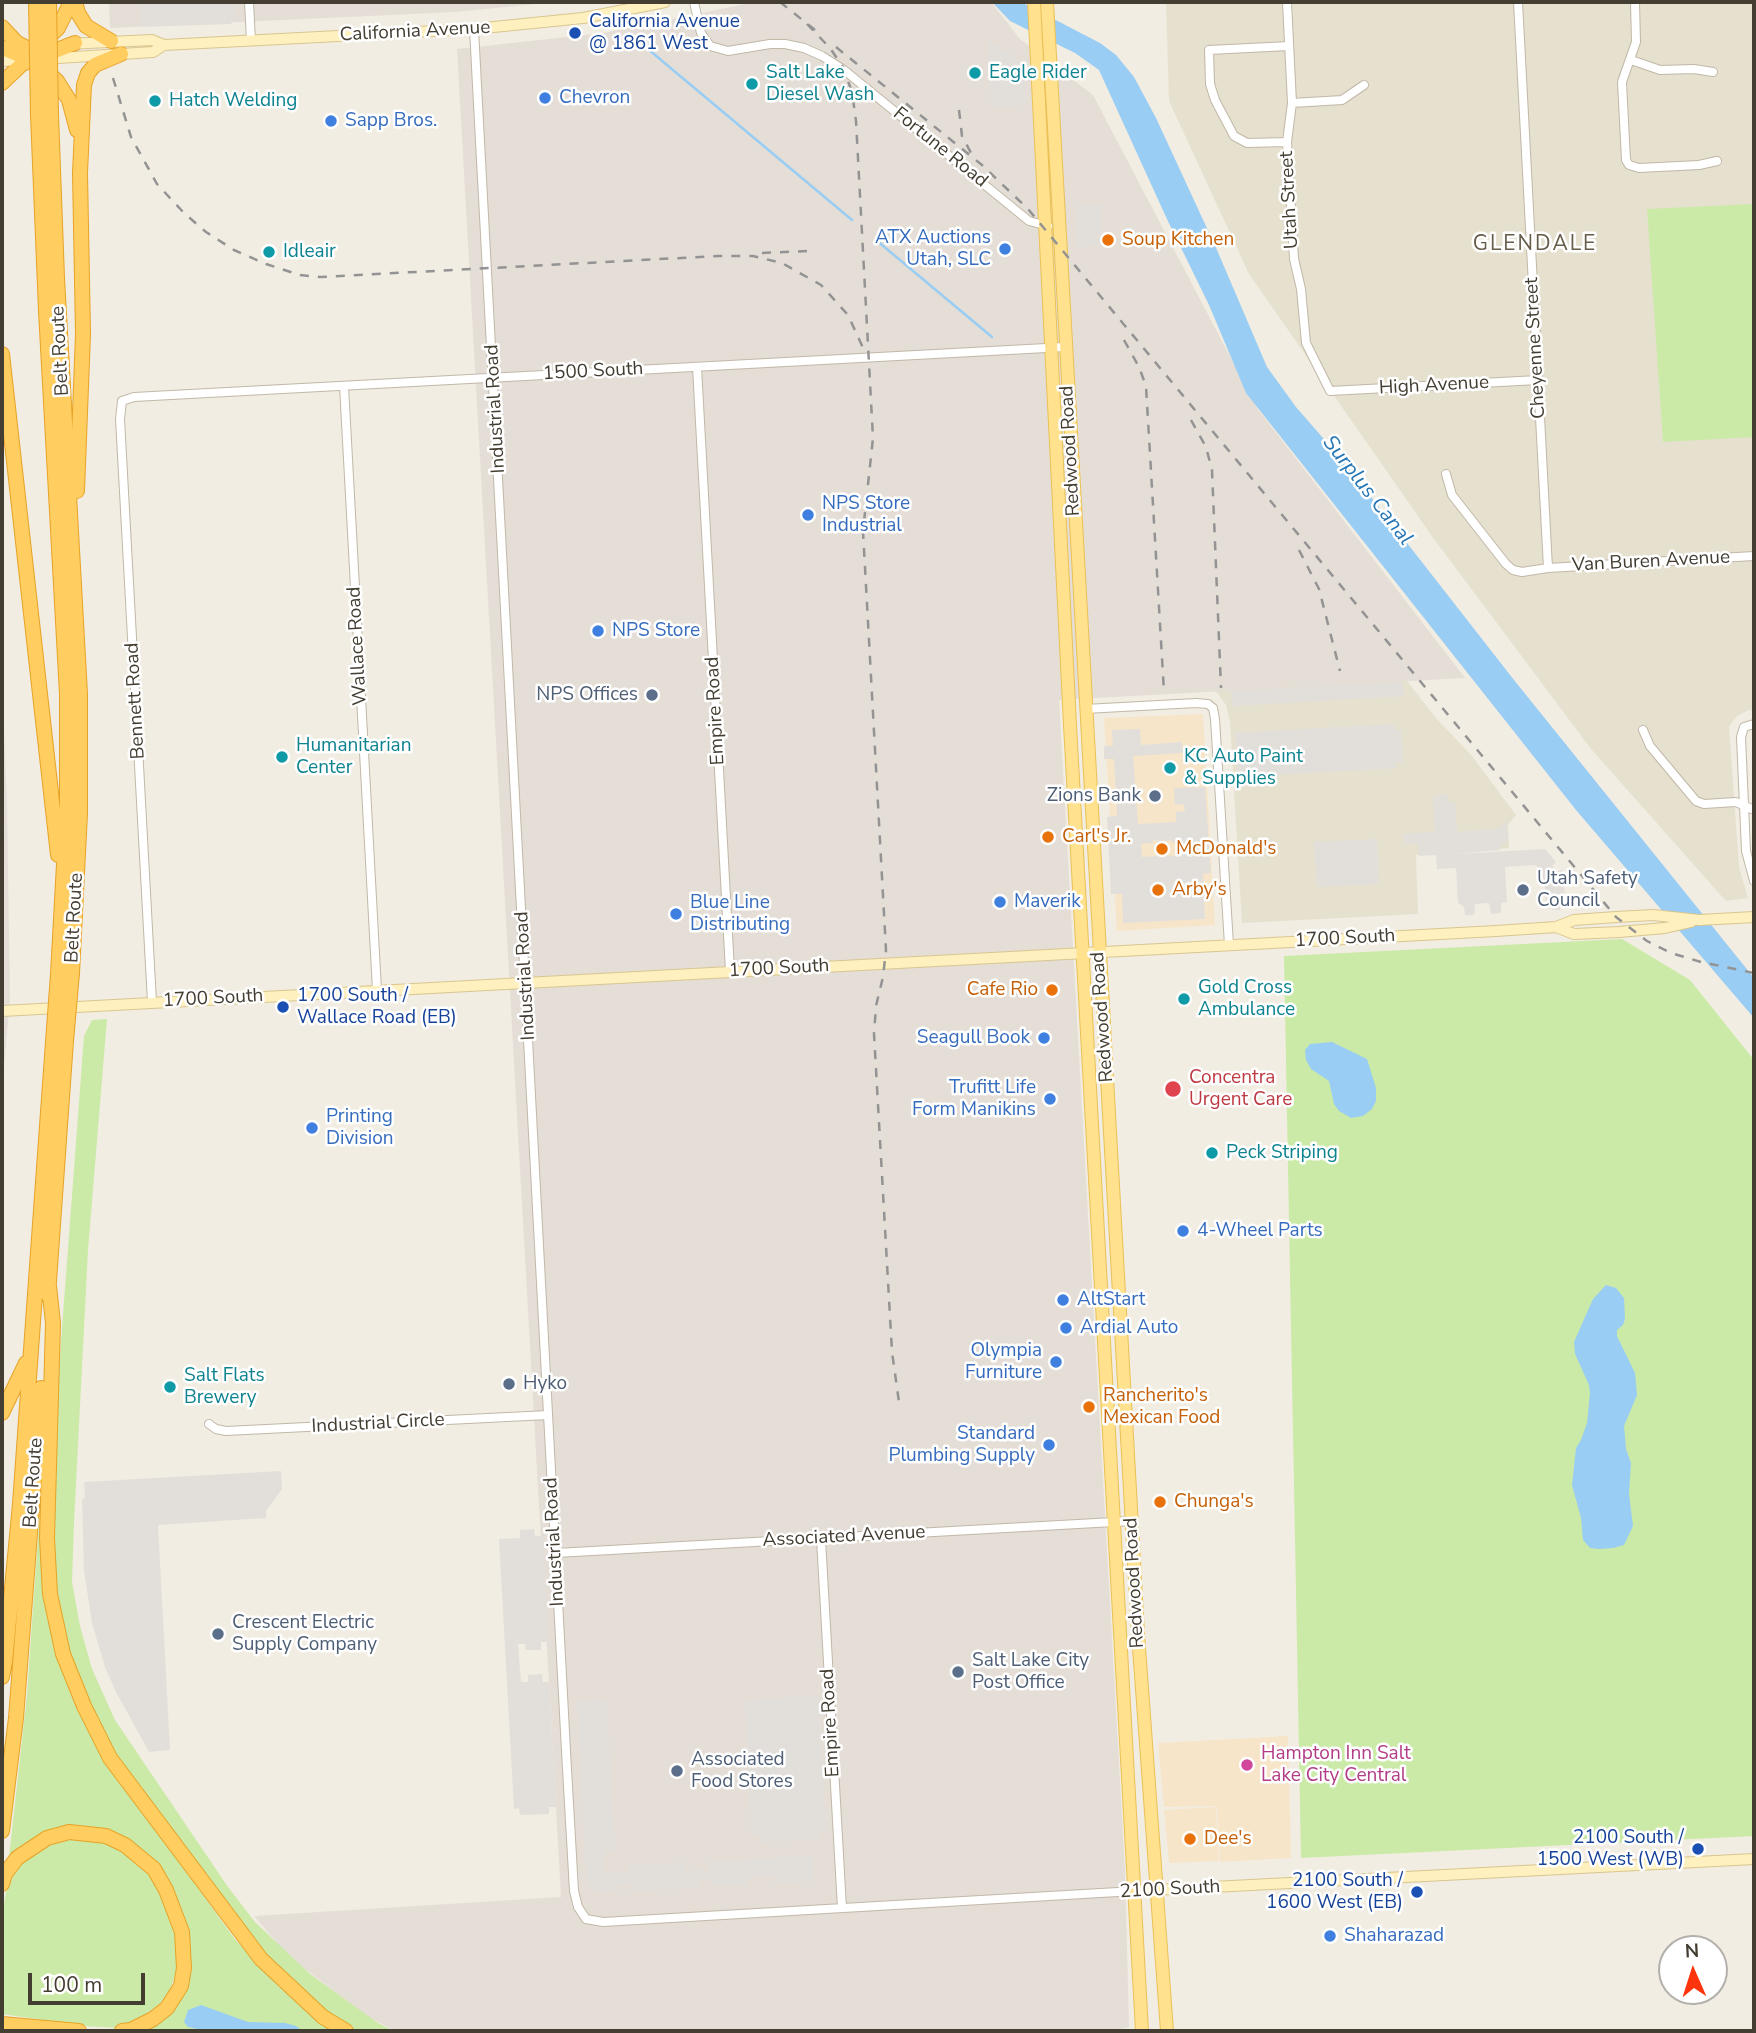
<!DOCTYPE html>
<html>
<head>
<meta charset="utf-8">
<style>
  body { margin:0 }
  #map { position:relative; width:1756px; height:2033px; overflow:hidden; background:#f2ede2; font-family:"Nunito Sans",sans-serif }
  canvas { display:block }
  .frame { position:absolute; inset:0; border:4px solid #443d32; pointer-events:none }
  .north { position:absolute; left:1658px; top:1935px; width:70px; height:70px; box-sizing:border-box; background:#fff; border:2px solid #b4b1ad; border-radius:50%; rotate:357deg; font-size:19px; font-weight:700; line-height:28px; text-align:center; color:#443d32 }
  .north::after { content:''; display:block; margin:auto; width:24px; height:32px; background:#ff340c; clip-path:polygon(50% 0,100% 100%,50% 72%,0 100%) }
  .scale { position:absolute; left:28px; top:1973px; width:117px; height:32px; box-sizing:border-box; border:4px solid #443d32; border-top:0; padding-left:9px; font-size:21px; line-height:24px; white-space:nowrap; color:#443d32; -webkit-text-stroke:5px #fff; paint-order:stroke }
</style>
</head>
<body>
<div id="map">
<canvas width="1756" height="2033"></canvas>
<div class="frame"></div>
<div class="north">N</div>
<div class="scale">100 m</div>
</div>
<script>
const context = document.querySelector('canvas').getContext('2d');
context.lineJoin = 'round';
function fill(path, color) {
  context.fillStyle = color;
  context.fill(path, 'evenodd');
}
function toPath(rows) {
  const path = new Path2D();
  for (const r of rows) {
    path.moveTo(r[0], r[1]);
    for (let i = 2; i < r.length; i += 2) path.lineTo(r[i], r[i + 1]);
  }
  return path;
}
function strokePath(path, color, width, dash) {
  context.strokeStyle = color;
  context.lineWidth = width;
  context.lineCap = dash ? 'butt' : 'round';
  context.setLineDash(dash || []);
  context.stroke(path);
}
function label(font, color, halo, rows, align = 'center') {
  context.font = font + ' "Nunito Sans",sans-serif';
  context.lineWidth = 5;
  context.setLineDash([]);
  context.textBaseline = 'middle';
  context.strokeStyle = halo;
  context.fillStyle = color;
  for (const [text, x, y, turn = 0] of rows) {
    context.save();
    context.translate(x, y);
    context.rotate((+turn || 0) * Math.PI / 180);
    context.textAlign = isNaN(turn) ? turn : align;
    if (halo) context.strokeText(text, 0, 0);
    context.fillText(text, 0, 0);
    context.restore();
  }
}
fill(toPath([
  [1166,2,1754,2,1754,711,1749,710,1737,716,1729,726,1739,867,1748,898,1726,901,1591,749,1434,539,1249,274,1169,101],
  [1407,681,1436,718,1472,756,1516,815,1508,825,1509,848,1416,855,1418,914,1242,923,1230,722,1226,705,1216,691]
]), '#e6e0cf');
fill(toPath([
  [1203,714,1215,925,1117,931,1104,718],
  [1288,1736,1291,1858,1220,1862,1217,1806,1164,1807,1158,1743],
  [1216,1807,1219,1861,1169,1863,1164,1810]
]), '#f7e5ca');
fill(toPath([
  [109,2,557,2,455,12,110,28],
  [755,2,991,2,1020,39,1093,95,1257,408,1465,678,1059,700,1125,1870,1129,2027,1113,2031,395,2031,368,2017,289,1957,254,1916,561,1897,457,49,603,33],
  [2,683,7,803,10,1000,2,1088]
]), '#e4ded7');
fill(toPath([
  [1754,204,1754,437,1663,442,1647,209],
  [1622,939,1690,980,1754,1060,1754,1836,1301,1858,1284,956],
  [107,1019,88,1250,74,1523,72,1582,80,1626,92,1669,115,1720,228,1887,255,1922,310,1974,378,2023,394,2031,356,2031,331,2017,262,1957,116,1761,72,1671,51,1580,55,1421,84,1036,92,1020],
  [40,1507,41,1551,56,1653,71,1695,100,1752,234,1938,279,1987,336,2031,134,2031,153,2020,188,1966,156,1867,86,1827,9,1857,27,1695],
  [67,1837,110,1841,145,1868,158,1887,176,1934,179,1963,170,1990,160,2004,133,2023,116,2028,84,2026,2,2014,2,1920,6,1891,15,1872,23,1861,35,1851]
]), '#cbeaa7');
fill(toPath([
  [141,2,240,2,231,24,142,27],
  [988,39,1024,66,1026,105,992,107],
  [1101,204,1103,245,1078,247,1076,206],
  [1402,682,1404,696,1232,706,1231,691],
  [1394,724,1395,730,1401,730,1403,762,1396,762,1397,768,1238,777,1235,733],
  [1140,729,1141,745,1182,742,1183,753,1133,756,1138,824,1176,822,1176,812,1185,811,1184,804,1175,805,1174,788,1205,787,1211,873,1203,874,1205,919,1123,923,1122,894,1111,894,1107,817,1117,816,1114,759,1104,759,1104,746,1113,746,1112,730],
  [1153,840,1156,840,1157,843,1171,840,1172,842,1181,842,1182,855,1142,857,1141,844,1153,843],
  [1447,794,1449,802,1455,802,1457,832,1497,829,1507,822,1508,838,1505,843,1500,844,1500,850,1455,854,1545,849,1556,862,1552,866,1557,871,1563,870,1565,899,1560,900,1560,910,1552,910,1551,901,1546,901,1544,880,1536,865,1505,867,1507,902,1501,903,1501,913,1491,914,1489,903,1475,904,1474,915,1465,915,1464,907,1458,903,1456,868,1437,869,1436,855,1419,856,1418,843,1404,844,1404,834,1435,832,1433,796],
  [1377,839,1379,884,1317,887,1314,842],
  [281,1471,282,1489,266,1511,266,1518,158,1525,170,1750,149,1752,116,1692,105,1667,92,1623,84,1570,82,1499,85,1498,84,1482],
  [534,1529,535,1536,542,1536,548,1642,541,1642,541,1650,526,1650,525,1644,518,1644,521,1682,528,1682,528,1675,542,1674,543,1682,549,1682,556,1807,549,1807,549,1814,520,1815,519,1808,514,1809,499,1539,520,1538,520,1530],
  [818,1696,826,1831,819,1831,819,1838,759,1842,759,1834,752,1834,745,1700],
  [606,1699,615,1850,603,1851,604,1874,627,1873,627,1866,685,1863,686,1871,709,1870,709,1862,813,1856,814,1881,775,1883,775,1876,748,1877,748,1885,712,1886,712,1879,698,1880,698,1887,631,1891,630,1883,618,1884,618,1891,594,1893,594,1885,587,1886,577,1701]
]), '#e2dfdb');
fill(toPath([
  [992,2,1021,2,1100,43,1116,55,1134,77,1156,118,1217,250,1267,367,1296,407,1343,461,1514,680,1754,978,1754,1018,1576,810,1246,393,1209,305,1166,217,1099,70,1075,53,1010,21],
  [1332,1042,1367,1059,1376,1088,1376,1101,1372,1109,1363,1116,1351,1118,1339,1111,1334,1104,1329,1081,1311,1069,1306,1060,1305,1050,1310,1044],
  [1606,1285,1616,1288,1624,1298,1625,1319,1623,1325,1617,1330,1617,1336,1635,1373,1637,1395,1624,1426,1626,1449,1631,1463,1629,1494,1633,1526,1624,1545,1613,1548,1599,1549,1590,1548,1583,1540,1581,1518,1572,1485,1576,1448,1581,1440,1587,1423,1590,1393,1589,1385,1575,1354,1574,1342,1593,1299],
  [201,2005,248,2022,285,2023,296,2026,303,2031,206,2031,188,2027,184,2022,188,2010]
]), '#99cdf4');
strokePath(toPath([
  [630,34,852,220],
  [876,240,992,337]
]), '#99cdf4', 2.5);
const street = toPath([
  [249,2,251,41],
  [694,2,701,33,710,46,728,51,770,44,785,44,804,48,822,56,844,70,1029,221,1048,226],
  [1287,2,1292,103,1287,142,1294,259,1301,289,1306,343,1330,391,1538,380],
  [1518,2,1548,568],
  [1635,2,1636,42,1622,82,1626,160,1629,165,1639,168,1699,165,1717,161],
  [474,29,567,1769,574,1891,578,1907,586,1919,603,1922,1135,1891],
  [1631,60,1660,70,1694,69,1713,72],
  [1292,103,1342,100,1364,85],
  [1287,142,1247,143,1234,136,1215,100,1210,84,1209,50,1289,46],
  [697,367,730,971],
  [344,386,377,990],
  [1446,474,1452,495,1506,564,1513,570,1522,572,1548,568,1754,556],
  [1085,709,1196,703,1208,704,1213,708,1215,719,1229,945],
  [1754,724,1744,727,1741,737,1746,851,1754,881],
  [1643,730,1650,746,1696,801,1704,804,1736,802,1754,810],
  [152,1002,120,419,122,401,134,397,1065,347],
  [209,1424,216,1429,226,1431,548,1415],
  [821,1539,842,1908],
  [556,1553,1132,1521]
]);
const secondary = toPath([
  [67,44,152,40,164,45,474,29,583,18,665,2],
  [43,59,153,52,164,45],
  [2,61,27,60],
  [1556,927,1574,934,1619,932,1665,928,1691,922],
  [2,1011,1496,931,1556,927,1574,920,1616,917,1653,915,1699,920,1754,917],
  [1135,1891,1754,1859]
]);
const primary = toPath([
  [1034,2,1070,725,1142,2031],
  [1047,2,1138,1634,1167,2031]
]);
const highway = toPath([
  [75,2,78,13,86,26,111,41],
  [2,27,17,43,33,51],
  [45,40,58,28,71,2],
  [3,48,36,62,57,81,69,100,77,130],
  [2,83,22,64,75,43],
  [38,115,46,311,67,694,67,809,58,974],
  [51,115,57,278,80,694,80,813,72,973],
  [2,354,58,855],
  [77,491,83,334,80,173,84,85,88,73,95,65,121,54],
  [49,1286,53,1323,47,1538,50,1594,63,1654,84,1706,110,1758,261,1959,323,2017,346,2031],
  [48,1295,66,1041],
  [2,1413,26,1363],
  [2,1677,5,1662,20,1504,53,1042],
  [2,1831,16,1718,41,1388],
  [2,1884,5,1874,17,1858,47,1838,69,1832,106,1836,125,1845,154,1869,166,1890,182,1932,184,1968,181,1986,167,2008,153,2019,131,2030,122,2031],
  [2,2024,79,2031]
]);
strokePath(street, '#c1b8a7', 10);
strokePath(secondary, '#d9c690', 12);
strokePath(primary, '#eac157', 14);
strokePath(highway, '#e7a327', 16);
strokePath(street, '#fff', 8);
strokePath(secondary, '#fff0bf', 10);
strokePath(primary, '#ffe18e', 12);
strokePath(highway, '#ffcd60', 14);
strokePath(toPath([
  [780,2,815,30],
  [807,24,830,48,843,67,852,92,856,121,873,438,863,531,886,950,883,977,876,1006,874,1034,892,1352,899,1402],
  [836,47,982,165,1028,209,1616,917,1647,941,1671,953,1701,962,1754,973],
  [113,78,131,137,157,184,184,213,206,232,234,250,266,264,300,275,320,277,718,256,753,256,782,263,821,285,848,315,864,350],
  [959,110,962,136,971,153],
  [762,253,808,251],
  [1124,340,1139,367,1146,386,1164,692],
  [1191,420,1206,447,1212,470,1221,688],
  [1299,550,1319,589,1340,671]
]), '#939393', 2.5, [9, 9]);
const highwayBridge = toPath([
  [36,2,38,115],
  [49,2,51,115],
  [66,1041,72,973],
  [53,1042,58,974]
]);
strokePath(highwayBridge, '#e7a327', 16, []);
strokePath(highwayBridge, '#ffcd60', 14);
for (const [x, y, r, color] of [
  [575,33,7,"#1a4fb4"],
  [975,73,7,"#0f9aa8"],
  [752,84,7,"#0f9aa8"],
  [545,98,7,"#3f7fe0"],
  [155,101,7,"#0f9aa8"],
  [331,121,7,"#3f7fe0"],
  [1108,240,7,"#e8710a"],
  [1005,249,7,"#3f7fe0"],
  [269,252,7,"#0f9aa8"],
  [808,515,7,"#3f7fe0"],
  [598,631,7,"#3f7fe0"],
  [652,695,7,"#5c6f8a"],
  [282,757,7,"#0f9aa8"],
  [1170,768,7,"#0f9aa8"],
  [1155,796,7,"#5c6f8a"],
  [1048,837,7,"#e8710a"],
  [1162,849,7,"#e8710a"],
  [1158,890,7,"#e8710a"],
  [1523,890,7,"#5c6f8a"],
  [1000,902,7,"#3f7fe0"],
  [676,914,7,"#3f7fe0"],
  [1052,990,7,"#e8710a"],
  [1184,999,7,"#0f9aa8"],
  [283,1007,7,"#1a4fb4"],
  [1044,1038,7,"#3f7fe0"],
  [1173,1089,9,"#e0444e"],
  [1050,1099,7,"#3f7fe0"],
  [312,1128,7,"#3f7fe0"],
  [1212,1153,7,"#0f9aa8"],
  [1183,1231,7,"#3f7fe0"],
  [1063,1300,7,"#3f7fe0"],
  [1066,1328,7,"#3f7fe0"],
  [1056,1362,7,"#3f7fe0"],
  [509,1384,7,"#5c6f8a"],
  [170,1387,7,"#0f9aa8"],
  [1089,1407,7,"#e8710a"],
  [1049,1445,7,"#3f7fe0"],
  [1160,1502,7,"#e8710a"],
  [218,1634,7,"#5c6f8a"],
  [958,1672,7,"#5c6f8a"],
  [1247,1765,7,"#d1479c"],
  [677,1771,7,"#5c6f8a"],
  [1190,1839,7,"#e8710a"],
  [1698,1849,7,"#1a4fb4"],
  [1417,1892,7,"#1a4fb4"],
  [1330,1936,7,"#3f7fe0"]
]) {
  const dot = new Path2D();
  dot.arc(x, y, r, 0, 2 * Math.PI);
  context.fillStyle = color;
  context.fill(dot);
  strokePath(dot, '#fff', 2.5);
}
label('19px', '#164399', '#fff', [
  ["California Avenue",589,22],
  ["@ 1861 West",589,44],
  ["1700 South /",297,996],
  ["Wallace Road (EB)",297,1018],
  ["2100 South /",1684,1838,"right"],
  ["1500 West (WB)",1684,1860,"right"],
  ["2100 South /",1403,1881,"right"],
  ["1600 West (EB)",1403,1903,"right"]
], 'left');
label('19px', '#443d32', '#fff', [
  ["California Avenue",415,32,-3],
  ["Fortune Road",940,148,39],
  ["Utah Street",1290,200,-93],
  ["Cheyenne Street",1536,348,-93],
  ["Belt Route",61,351,-93],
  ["1500 South",593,372,-3],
  ["High Avenue",1434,386,-3],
  ["Industrial Road",496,409,-93],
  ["Redwood Road",1071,451,-93],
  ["Van Buren Avenue",1651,562,-3],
  ["Wallace Road",358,646,-93],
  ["Bennett Road",136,701,-93],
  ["Empire Road",716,711,-93],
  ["Belt Route",75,918,-87],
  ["1700 South",1345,939,-3],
  ["1700 South",779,969,-3],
  ["Industrial Road",526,976,-93],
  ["1700 South",213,999,-3],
  ["Redwood Road",1103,1017,-94],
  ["Industrial Circle",378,1424,-3],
  ["Belt Route",34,1483,-86],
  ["Associated Avenue",844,1537,-3],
  ["Industrial Road",555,1542,-93],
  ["Redwood Road",1135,1583,-93],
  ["Empire Road",831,1723,-93],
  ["2100 South",1170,1890,-3]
]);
label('19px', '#0d838f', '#fff', [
  ["Salt Lake",766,73],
  ["Diesel Wash",766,95],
  ["Eagle Rider",989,73],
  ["Hatch Welding",169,101],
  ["Idleair",283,252],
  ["Humanitarian",296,746],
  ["Center",296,768],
  ["KC Auto Paint",1184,757],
  ["& Supplies",1184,779],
  ["Gold Cross",1198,988],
  ["Ambulance",1198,1010],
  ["Peck Striping",1226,1153],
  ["Salt Flats",184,1376],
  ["Brewery",184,1398]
], 'left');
label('19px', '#366cbe', '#fff', [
  ["Chevron",559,98],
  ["Sapp Bros.",345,121],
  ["ATX Auctions",991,238,"right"],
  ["Utah, SLC",991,260,"right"],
  ["NPS Store",822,504],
  ["Industrial",822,526],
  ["NPS Store",612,631],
  ["Maverik",1014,902],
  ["Blue Line",690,903],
  ["Distributing",690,925],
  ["Seagull Book",1030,1038,"right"],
  ["Trufitt Life",1036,1088,"right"],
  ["Form Manikins",1036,1110,"right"],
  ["Printing",326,1117],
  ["Division",326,1139],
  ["4-Wheel Parts",1197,1231],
  ["AltStart",1077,1300],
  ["Ardial Auto",1080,1328],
  ["Olympia",1042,1351,"right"],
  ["Furniture",1042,1373,"right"],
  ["Standard",1035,1434,"right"],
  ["Plumbing Supply",1035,1456,"right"],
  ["Shaharazad",1344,1936]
], 'left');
label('19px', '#c56008', '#fff', [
  ["Soup Kitchen",1122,240],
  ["Carl's Jr.",1062,837],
  ["McDonald's",1176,849],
  ["Arby's",1172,890],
  ["Cafe Rio",1038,990,"right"],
  ["Rancherito's",1103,1396],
  ["Mexican Food",1103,1418],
  ["Chunga's",1174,1502],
  ["Dee's",1204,1839]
], 'left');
label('19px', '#4e5e75', '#fff', [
  ["NPS Offices",638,695,"right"],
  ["Zions Bank",1141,796,"right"],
  ["Utah Safety",1537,879],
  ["Council",1537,901],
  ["Hyko",523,1384],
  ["Crescent Electric",232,1623],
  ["Supply Company",232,1645],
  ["Salt Lake City",972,1661],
  ["Post Office",972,1683],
  ["Associated",691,1760],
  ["Food Stores",691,1782]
], 'left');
label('19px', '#be3a42', '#fff', [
  ["Concentra",1189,1078],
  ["Urgent Care",1189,1100]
], 'left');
label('19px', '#b23c85', '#fff', [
  ["Hampton Inn Salt",1261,1754],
  ["Lake City Central",1261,1776]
], 'left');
context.letterSpacing = '2px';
label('21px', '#675b49', '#fff', [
  ["GLENDALE",1535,245]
]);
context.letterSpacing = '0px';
label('italic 21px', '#2676b5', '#fff', [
  ["Surplus Canal",1367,491,52]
]);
</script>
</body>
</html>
